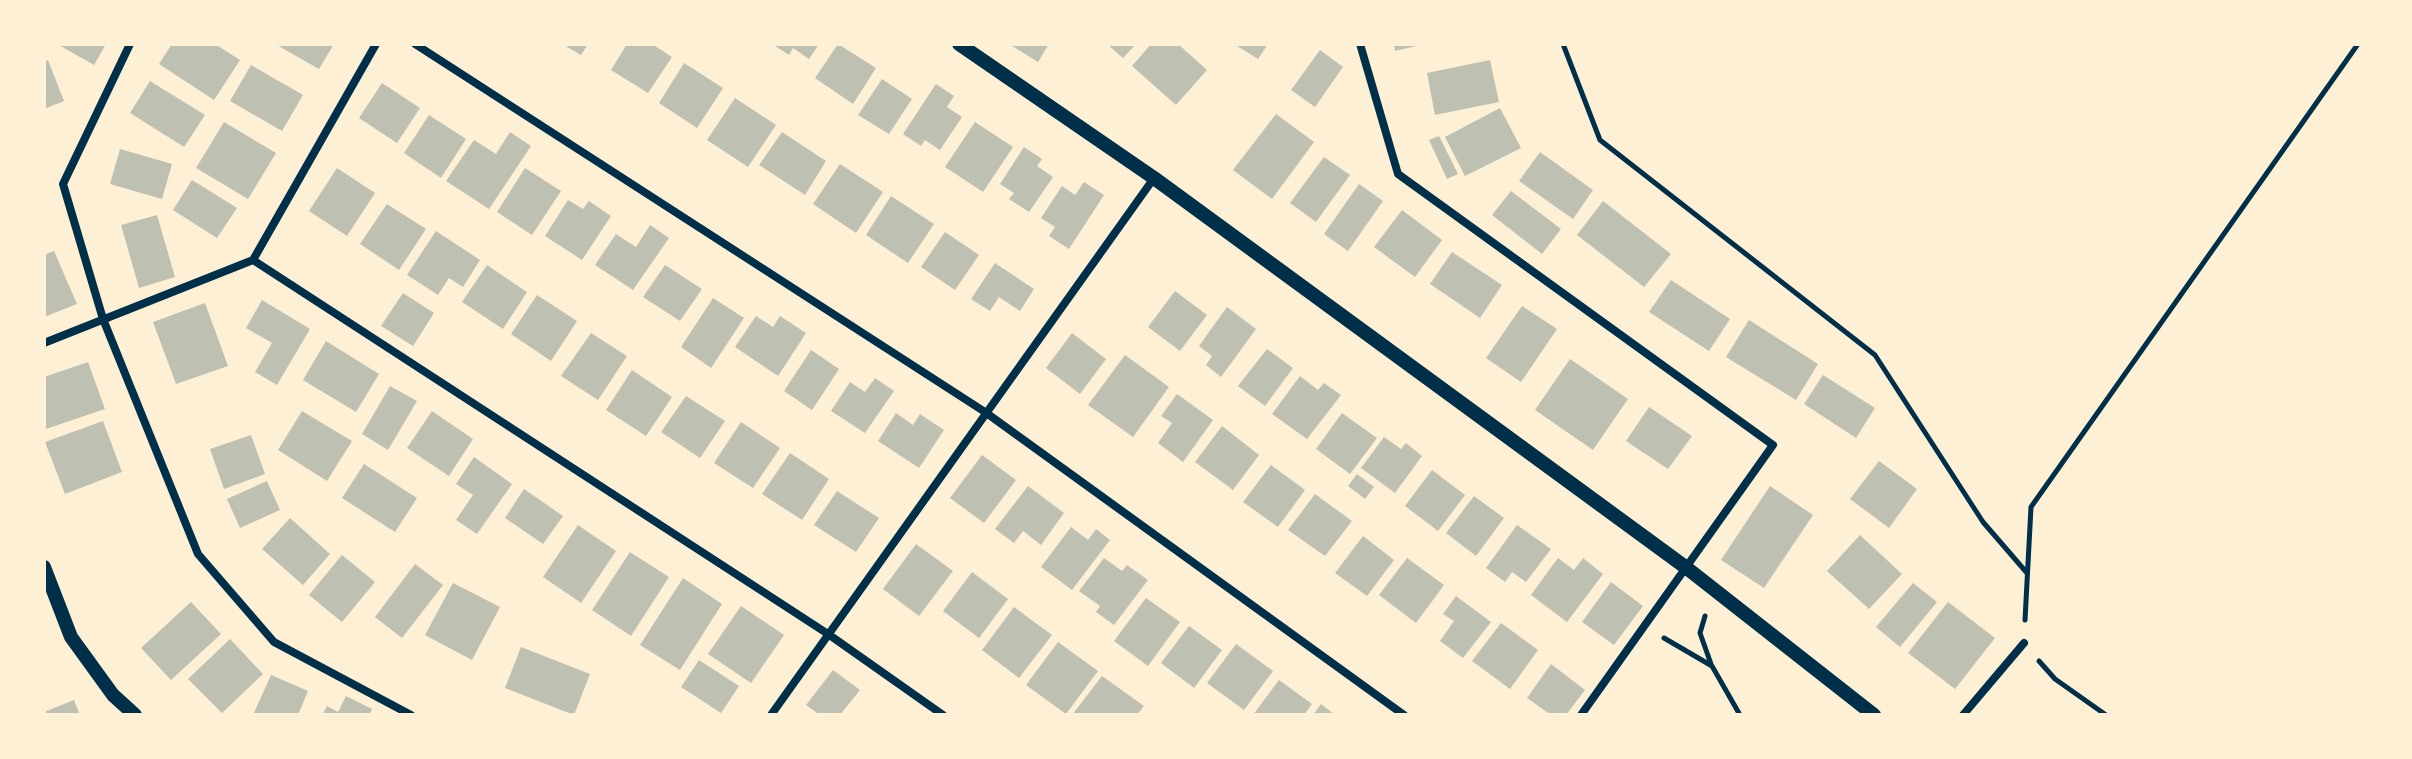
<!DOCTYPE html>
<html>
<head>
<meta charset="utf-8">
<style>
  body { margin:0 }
  #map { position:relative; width:2412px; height:759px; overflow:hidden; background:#fdf0d5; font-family:Poppins,sans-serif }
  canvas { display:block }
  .frame { position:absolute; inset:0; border:46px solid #fdf0d5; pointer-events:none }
</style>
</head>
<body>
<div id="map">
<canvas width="2412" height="759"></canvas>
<div class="frame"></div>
</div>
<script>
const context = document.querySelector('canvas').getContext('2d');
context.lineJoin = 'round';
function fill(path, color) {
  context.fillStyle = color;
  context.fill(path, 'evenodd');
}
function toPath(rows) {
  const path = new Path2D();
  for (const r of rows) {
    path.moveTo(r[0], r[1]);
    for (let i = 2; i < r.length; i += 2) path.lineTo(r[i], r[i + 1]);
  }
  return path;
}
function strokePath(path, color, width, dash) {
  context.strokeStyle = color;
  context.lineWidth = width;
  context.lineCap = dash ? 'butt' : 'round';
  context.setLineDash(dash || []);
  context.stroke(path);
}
fill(toPath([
  [57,44,106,44,94,65],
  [172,44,215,44,240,60,214,100,159,64],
  [275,44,334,44,319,69],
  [562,44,588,44,581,55],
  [627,44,652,44,672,57,648,93,611,70],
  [772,44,819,44,809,59,793,48,789,55],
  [838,44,876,68,853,104,815,78],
  [1009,44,1049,44,1038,62],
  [1107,44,1136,44,1123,58],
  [1151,44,1178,44,1207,70,1176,105,1132,66],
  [1234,44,1268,44,1258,59],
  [1394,44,1421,44,1421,45,1395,51],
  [1320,50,1343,67,1315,107,1291,90],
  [48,60,64,101,44,109,44,62],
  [1490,60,1499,102,1435,115,1427,73],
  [684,63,723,88,697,128,659,103],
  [251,65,303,95,282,131,230,101],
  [882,79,912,99,889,134,858,115],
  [150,81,205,115,184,147,130,113],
  [382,83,420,108,397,143,359,118],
  [936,84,954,96,947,107,962,117,940,150,925,140,921,146,903,134],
  [735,98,776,125,748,167,707,140],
  [1500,108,1521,148,1465,176,1445,137],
  [1276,114,1314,142,1272,199,1233,170],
  [429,115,466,139,441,178,404,153],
  [224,122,276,153,248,199,196,168],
  [975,122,1013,147,983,192,945,167],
  [510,132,531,146,489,209,446,181,474,140,496,154],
  [782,132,826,161,805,195,759,165],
  [1439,136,1458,174,1447,179,1429,140],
  [1024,147,1042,159,1037,166,1053,177,1029,212,1009,199,1014,193,1000,184],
  [120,149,172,164,162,199,110,184],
  [1540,152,1593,190,1573,219,1519,181],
  [1324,157,1350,175,1316,222,1290,203],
  [840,164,883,192,856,233,813,204],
  [337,168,375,193,347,236,309,211],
  [525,168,561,191,532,235,497,212],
  [192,180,237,208,217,238,173,210],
  [1084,182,1104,195,1069,249,1049,236,1055,227,1041,218,1062,186,1075,195],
  [1359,184,1383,201,1348,251,1324,234],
  [1511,191,1561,229,1542,254,1492,215],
  [891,196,934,224,908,263,866,235],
  [568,200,583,209,589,201,611,216,582,260,545,236],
  [1603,201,1671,254,1644,287,1577,235],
  [387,204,426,229,399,270,360,244],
  [1402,210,1442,240,1415,277,1374,247],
  [157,215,175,277,139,288,121,225],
  [650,225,669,238,633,290,595,265,616,234,636,247],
  [436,231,480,260,463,287,449,278,438,295,407,275],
  [945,232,979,255,955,290,921,267],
  [54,251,77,304,44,317,44,255],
  [1452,252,1502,285,1480,318,1430,284],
  [995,263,1034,289,1020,311,999,297,990,311,971,299],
  [487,265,527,292,503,329,462,302],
  [665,265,702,289,680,321,643,297],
  [1671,280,1730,319,1709,351,1649,312],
  [1175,291,1207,315,1180,351,1148,327],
  [403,293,434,313,413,346,381,326],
  [537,295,577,321,551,361,511,334],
  [713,298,744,318,711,368,681,347],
  [262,300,310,329,277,385,255,372,272,343,246,328],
  [205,303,228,366,176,384,153,322],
  [1522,306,1557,329,1521,382,1486,358],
  [1227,307,1256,329,1221,377,1206,365,1212,356,1199,346],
  [756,316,773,327,780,316,806,333,778,376,735,347],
  [1749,320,1818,364,1796,400,1726,357],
  [591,333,627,356,598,400,561,376],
  [1072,333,1106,359,1080,394,1046,368],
  [326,341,379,374,356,412,303,380],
  [1267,349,1293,368,1265,406,1238,386],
  [811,350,839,369,812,410,784,391],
  [1125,355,1169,387,1133,437,1088,405],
  [1570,359,1628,399,1593,450,1535,410],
  [88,362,105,409,46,429,44,377],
  [632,370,672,397,646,436,606,410],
  [1823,375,1875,408,1856,438,1804,404],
  [1300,376,1318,390,1324,383,1341,395,1307,439,1272,414],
  [875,378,894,391,865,433,831,411,850,382,865,392],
  [390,386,417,401,388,450,362,434],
  [1177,394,1213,420,1183,462,1158,443,1172,423,1161,416],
  [686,396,725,421,700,458,661,432],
  [1649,407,1692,436,1668,469,1626,441],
  [302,411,352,441,327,481,278,450],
  [432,411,473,439,449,476,407,448],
  [896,413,913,425,920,414,944,430,919,468,878,441],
  [1342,413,1377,438,1350,474,1316,449],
  [103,421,122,472,65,494,45,442],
  [741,422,780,448,753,488,714,463],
  [1222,426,1259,455,1233,490,1195,462],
  [251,435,265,474,224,489,210,449],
  [1384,437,1401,449,1406,443,1422,456,1395,493,1361,468],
  [790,453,829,479,802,520,762,494],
  [982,455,1016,480,984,523,950,498],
  [474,457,512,484,477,534,456,520,473,495,456,484],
  [1879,461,1917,489,1889,528,1850,499],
  [364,464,417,498,395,532,342,498],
  [1271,465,1305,490,1278,527,1243,502],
  [1432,470,1465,495,1438,531,1405,506],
  [1357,474,1374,487,1365,499,1348,486],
  [267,481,280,510,240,528,227,499],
  [1028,486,1064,513,1041,545,1023,531,1014,543,995,529],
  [1770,486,1813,515,1764,588,1721,560],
  [524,489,563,516,543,544,505,518],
  [837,491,879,518,856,552,814,525],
  [1315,494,1352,521,1325,556,1288,530],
  [1474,496,1504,518,1476,556,1446,533],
  [290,518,330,554,303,585,262,549],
  [578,525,616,551,581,603,543,577],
  [1517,525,1551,549,1526,582,1512,572,1505,582,1486,568],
  [1071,527,1088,540,1096,529,1110,540,1072,590,1041,567],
  [1860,535,1902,574,1869,609,1827,571],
  [1363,536,1394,560,1367,596,1335,573],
  [916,544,953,571,919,616,883,589],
  [630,552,669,577,631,636,592,610],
  [342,555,375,582,342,622,309,595],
  [1104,558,1122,571,1127,565,1148,580,1114,625,1096,612,1100,606,1079,591],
  [1407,558,1444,585,1416,623,1379,595],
  [1558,558,1574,570,1583,558,1603,574,1567,622,1531,595],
  [415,564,443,585,402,638,375,617],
  [972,572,1008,599,979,638,943,611],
  [683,578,722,604,680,670,640,645],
  [1611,582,1643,606,1614,645,1582,622],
  [453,583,500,607,472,660,425,635],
  [1913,583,1937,602,1900,647,1876,627],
  [1456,596,1491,622,1463,658,1440,641,1454,621,1443,614],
  [1146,598,1180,622,1148,666,1114,641],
  [191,602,221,634,171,680,141,648],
  [1948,602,1995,638,1955,689,1908,653],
  [741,606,784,635,751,683,708,654],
  [1014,607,1052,635,1019,678,982,650],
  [1501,623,1538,650,1510,689,1472,661],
  [1189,626,1222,650,1194,688,1161,663],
  [230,639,263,674,222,713,188,679],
  [1058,642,1098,671,1066,714,1026,685],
  [1236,644,1273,671,1244,710,1207,683],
  [521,647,590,674,574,715,505,688],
  [699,660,739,686,721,713,681,687],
  [1551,664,1585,690,1566,715,1551,715,1527,698],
  [833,670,860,690,840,715,820,715,806,705],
  [271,675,308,691,298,715,253,715],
  [1102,676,1144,706,1137,715,1072,715],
  [1279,680,1312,704,1304,715,1253,715],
  [346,696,372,709,369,715,322,715,327,706,338,712],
  [74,700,80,715,44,715,44,712],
  [1321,704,1335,715,1313,715]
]), '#bec0b2');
strokePath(toPath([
  [1563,44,1600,140,1875,355,1983,522,2027,573],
  [1705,616,1700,633,1711,664],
  [2025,620,2031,507,2358,44],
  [1664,638,1712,666,1740,715],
  [2039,661,2055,679,2106,715]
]), '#003049', 5);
strokePath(toPath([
  [130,44,63,184,103,319,198,554,274,642,411,715],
  [415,44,985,412,1404,715],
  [1360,44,1398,174,1773,445,1581,715],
  [253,260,828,634,943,715],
  [44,343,253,260,376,44],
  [771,715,1154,178],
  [1963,715,2024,643]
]), '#003049', 8);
strokePath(toPath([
  [959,44,1154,178,1688,569,1874,715],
  [44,567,71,637,113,695,135,715]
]), '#003049', 14);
</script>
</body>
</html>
